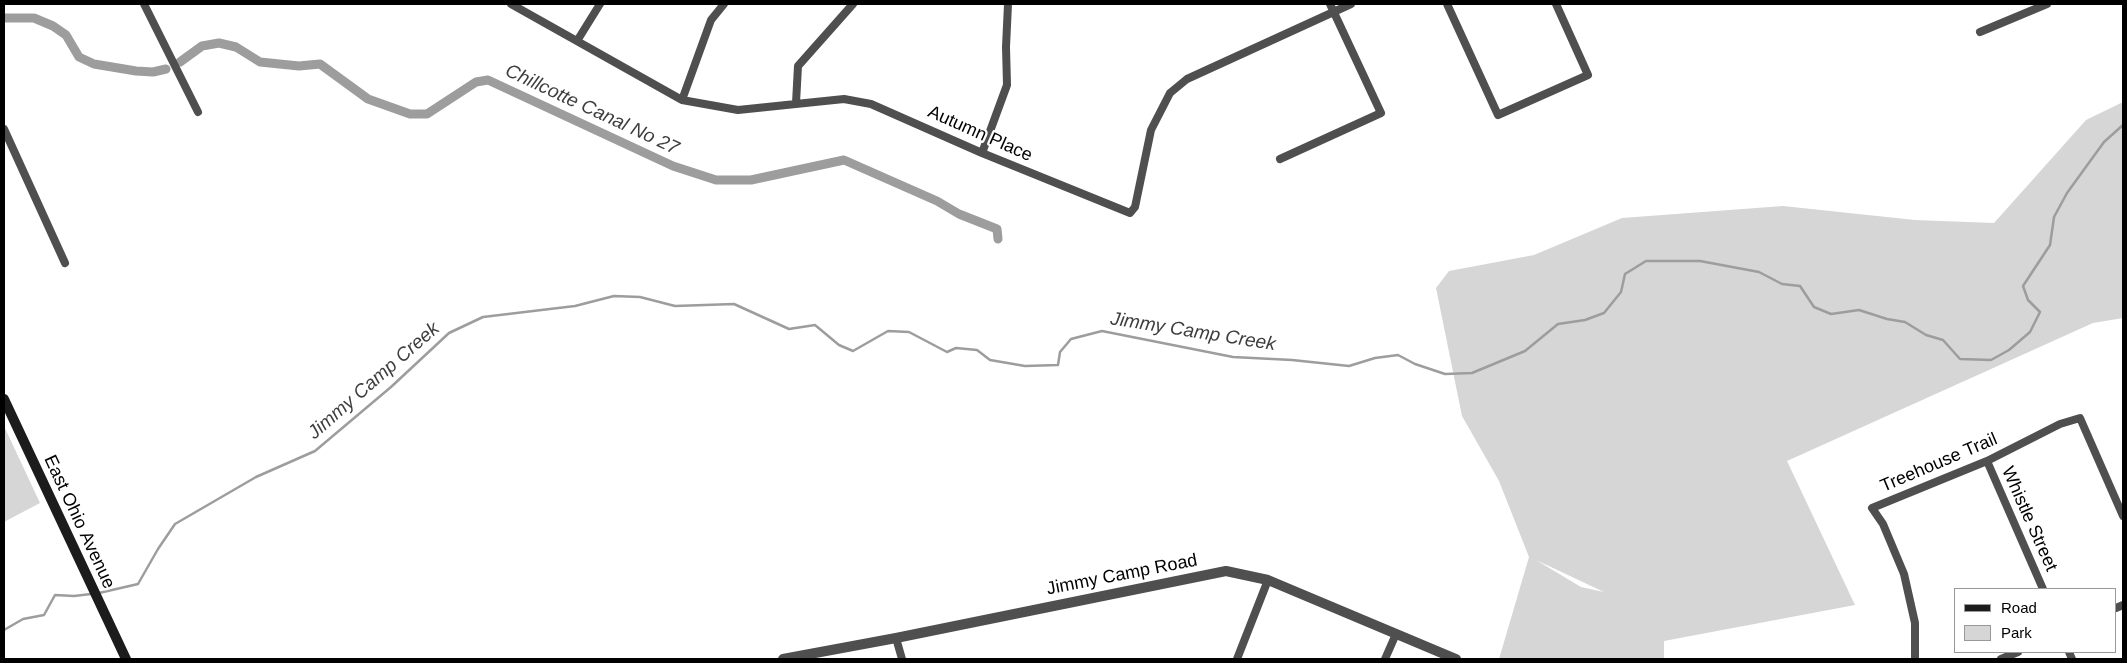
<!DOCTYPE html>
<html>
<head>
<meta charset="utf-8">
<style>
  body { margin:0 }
  #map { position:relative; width:2127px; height:663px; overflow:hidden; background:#fff; font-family:Arial,sans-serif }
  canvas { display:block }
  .frame { position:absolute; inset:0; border:5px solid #000; pointer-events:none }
  .legend { position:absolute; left:1954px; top:588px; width:162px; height:65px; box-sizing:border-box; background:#fff; border:1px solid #999; margin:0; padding:6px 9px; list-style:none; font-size:15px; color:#000 }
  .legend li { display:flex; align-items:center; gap:10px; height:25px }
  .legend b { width:25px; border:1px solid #999 }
</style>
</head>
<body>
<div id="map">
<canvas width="2127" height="663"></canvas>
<div class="frame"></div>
<ul class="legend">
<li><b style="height:6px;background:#1c1c1c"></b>Road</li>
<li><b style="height:14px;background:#d6d6d6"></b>Park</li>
</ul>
</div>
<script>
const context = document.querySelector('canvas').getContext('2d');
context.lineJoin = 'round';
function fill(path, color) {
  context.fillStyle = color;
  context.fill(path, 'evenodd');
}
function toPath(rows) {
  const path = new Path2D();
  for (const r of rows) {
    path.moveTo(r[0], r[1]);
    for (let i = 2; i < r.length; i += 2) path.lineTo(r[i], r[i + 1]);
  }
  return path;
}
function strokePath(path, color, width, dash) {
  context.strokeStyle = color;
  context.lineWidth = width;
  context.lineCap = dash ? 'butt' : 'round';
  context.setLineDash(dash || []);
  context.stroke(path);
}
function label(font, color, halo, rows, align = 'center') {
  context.font = font + ' Arial,sans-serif';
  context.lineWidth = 4.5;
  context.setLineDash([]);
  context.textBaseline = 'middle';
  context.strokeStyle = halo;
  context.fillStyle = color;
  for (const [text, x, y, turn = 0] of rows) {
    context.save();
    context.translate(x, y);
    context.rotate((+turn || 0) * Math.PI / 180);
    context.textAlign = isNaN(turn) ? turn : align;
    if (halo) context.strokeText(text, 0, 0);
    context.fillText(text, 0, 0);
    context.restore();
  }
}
fill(toPath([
  [2123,102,2123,318,2093,323,1787,461,1855,605,1664,641,1664,659,1499,659,1529,557,1499,481,1462,416,1436,288,1449,271,1534,255,1622,218,1783,206,1915,220,1994,223,2086,120],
  [1536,560,1604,592,1581,587],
  [4,426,40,503,4,522]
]), '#d6d6d6');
strokePath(toPath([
  [99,593,138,584,158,549,175,524,256,477,315,451,391,387,449,333,483,317,575,306,614,296,640,297,675,306,734,304,789,329,815,325,839,345,853,351,888,331,909,332,947,352,956,348,977,350,990,360,1025,366,1058,365,1060,352,1071,339,1102,331,1233,357,1292,360,1349,366,1375,358,1398,355,1415,364,1445,374,1472,373,1525,351,1558,324,1585,320,1604,313,1621,292,1625,274,1646,261,1700,261,1759,272,1782,284,1800,286,1814,307,1831,314,1859,310,1887,319,1905,322,1926,335,1943,340,1960,359,1991,360,2009,350,2030,332,2040,312,2028,300,2023,286,2050,245,2054,217,2067,193,2104,142,2123,125],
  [4,630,23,619,44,615,55,595,74,596,91,594]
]), '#9d9d9d', 2.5);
strokePath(toPath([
  [4,18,34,18,53,26,66,35,79,57,94,64,136,71,153,72,166,69],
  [180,62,202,46,219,43,236,47,260,62,299,66,320,64,368,99,410,114,427,114,476,82,488,80,673,166,716,180,751,180,844,160,937,201,959,214,997,229,998,239]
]), '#9d9d9d', 9);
strokePath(toPath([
  [144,4,198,112],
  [511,4,682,100,738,110,844,99,871,104,982,153,1130,213,1135,207,1151,130,1170,93,1187,79,1351,4],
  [1447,4,1498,115,1588,75,1556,4],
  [1980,32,2047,4],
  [577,41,600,4],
  [682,100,711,20,724,4],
  [796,103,798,66,853,4],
  [4,129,65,263],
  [982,153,1007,85,1006,47,1008,4],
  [1280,159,1381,113,1330,4],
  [1987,461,2043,589],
  [2116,608,2123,605],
  [896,638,902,659],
  [2069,652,2072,659],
  [1237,659,1268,580],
  [1385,659,1396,634],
  [1915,659,1915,623,1904,574,1883,524,1872,508,1987,461,2060,424,2080,418,2123,516],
  [2001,659,2018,652]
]), '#4f4f4f', 8);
strokePath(toPath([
  [783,659,896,638,1226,571,1268,580,1456,659]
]), '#4f4f4f', 10);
strokePath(toPath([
  [4,399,126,659]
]), '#1c1c1c', 10);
label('18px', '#000', '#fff', [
  ["Autumn Place",980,134,24],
  ["Treehouse Trail",1939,463,-23],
  ["Whistle Street",2029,519,66],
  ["East Ohio Avenue",79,522,65],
  ["Jimmy Camp Road",1122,575,-11]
]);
label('italic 19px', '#3e3e3e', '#fff', [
  ["Chillcotte Canal No 27",592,110,25],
  ["Jimmy Camp Creek",1193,332,9],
  ["Jimmy Camp Creek",374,381,-41]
]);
</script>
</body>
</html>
